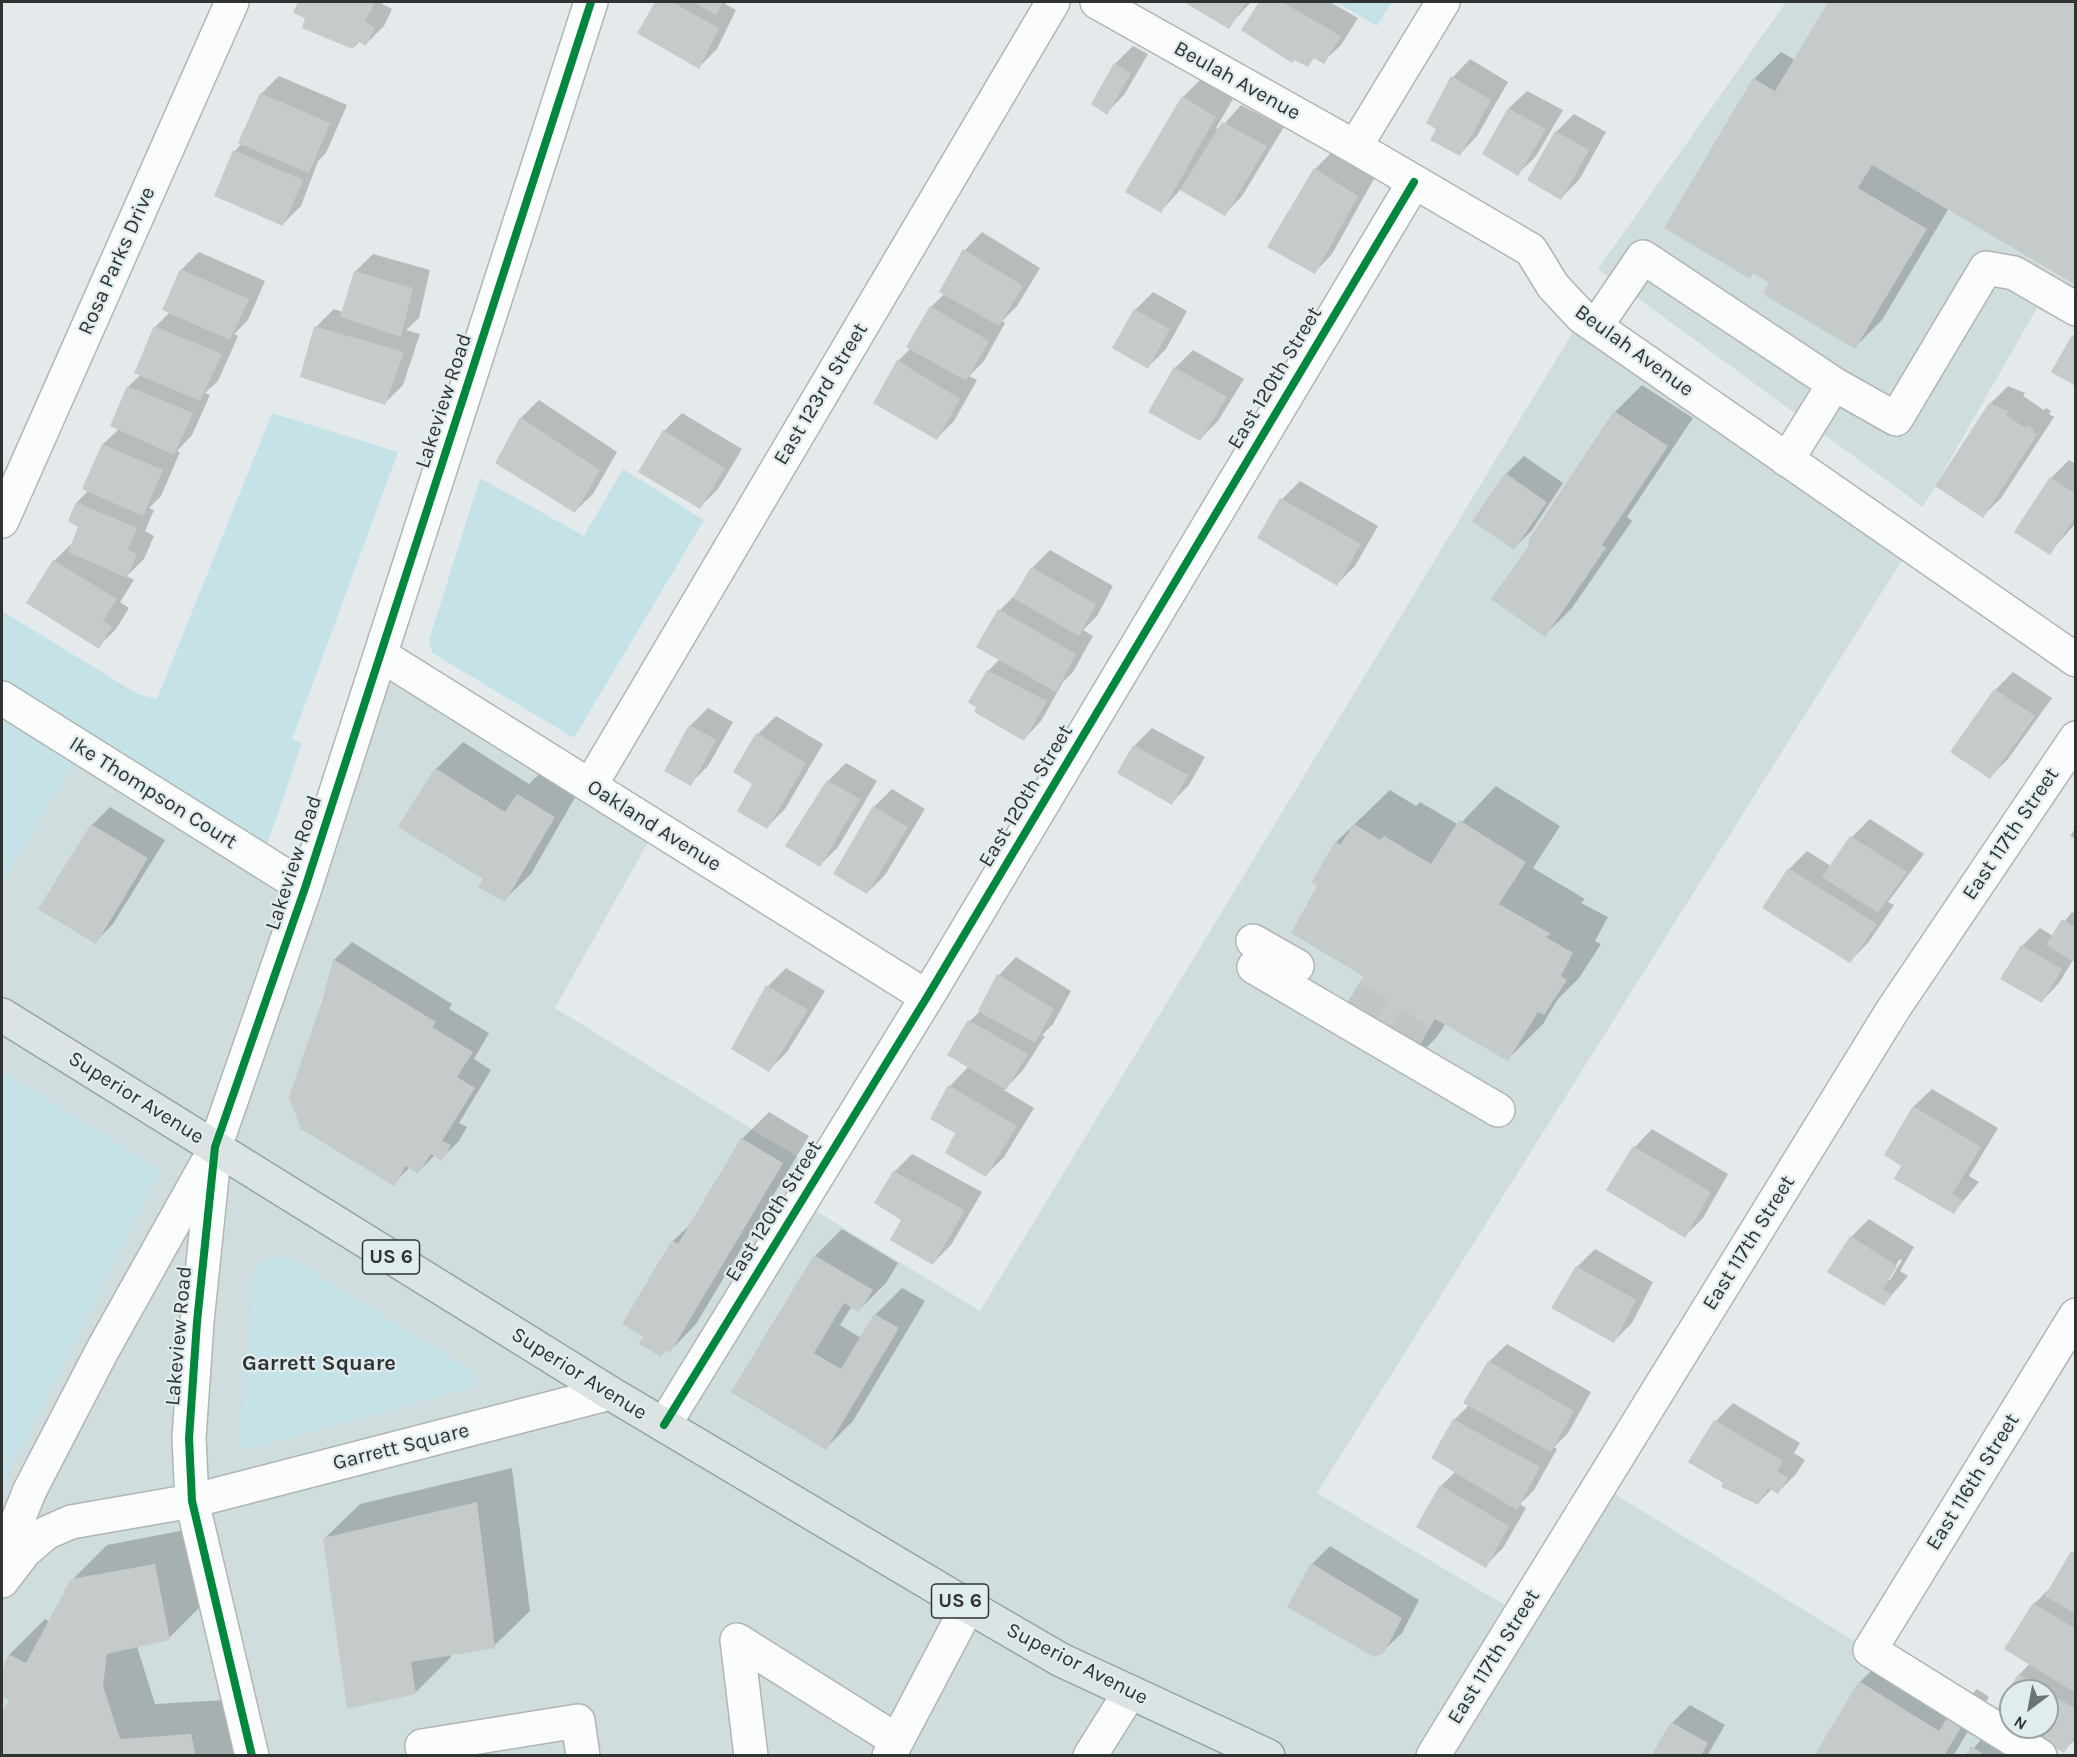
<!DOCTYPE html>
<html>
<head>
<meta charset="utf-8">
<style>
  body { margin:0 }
  #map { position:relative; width:2077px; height:1757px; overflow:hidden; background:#e4eaeb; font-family:Karla,sans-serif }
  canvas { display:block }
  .frame { position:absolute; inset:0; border:3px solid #2f3334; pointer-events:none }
  .north { position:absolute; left:1999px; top:1679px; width:60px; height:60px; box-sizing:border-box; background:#e1ecee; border:2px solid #9aa2a4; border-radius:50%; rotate:212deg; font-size:16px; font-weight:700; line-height:24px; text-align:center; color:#2f3334 }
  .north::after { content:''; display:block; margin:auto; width:21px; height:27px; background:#6e7374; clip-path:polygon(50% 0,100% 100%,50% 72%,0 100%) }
</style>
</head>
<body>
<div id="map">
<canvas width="2077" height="1757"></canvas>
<div class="frame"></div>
<div class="north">N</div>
</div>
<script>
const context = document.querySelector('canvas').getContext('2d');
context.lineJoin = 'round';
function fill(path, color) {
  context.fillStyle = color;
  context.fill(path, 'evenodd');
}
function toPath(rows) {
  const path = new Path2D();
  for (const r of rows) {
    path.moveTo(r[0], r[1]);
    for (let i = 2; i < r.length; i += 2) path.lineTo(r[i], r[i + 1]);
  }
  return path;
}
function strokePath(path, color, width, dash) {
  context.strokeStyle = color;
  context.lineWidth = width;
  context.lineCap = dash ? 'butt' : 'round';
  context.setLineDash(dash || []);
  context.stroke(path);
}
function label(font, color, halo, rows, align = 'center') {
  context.font = font + ' Karla,sans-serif';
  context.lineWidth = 4.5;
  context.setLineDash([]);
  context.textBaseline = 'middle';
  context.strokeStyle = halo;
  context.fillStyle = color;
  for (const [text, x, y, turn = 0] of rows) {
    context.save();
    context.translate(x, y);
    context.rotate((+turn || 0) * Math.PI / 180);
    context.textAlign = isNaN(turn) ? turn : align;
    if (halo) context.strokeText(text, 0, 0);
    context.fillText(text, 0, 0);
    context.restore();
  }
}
fill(toPath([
  [1786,2,2075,2,2075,328,2037,308,1923,507,1598,269],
  [1582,317,1911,546,1317,1493,1520,1614,1600,1485,2040,1755,2,1755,2,698,305,887,381,655,656,828,555,1008,820,1171,801,1202,980,1311]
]), '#d0dddf');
fill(toPath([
  [1336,2,1392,2,1377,26],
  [272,413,398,452,292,740,302,743,267,845,2,685,2,611,136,693,157,699],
  [623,469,704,520,574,738,432,653,429,640,480,478,584,536],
  [2,719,73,764,2,884],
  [2,1071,161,1170,2,1485],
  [281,1257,292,1259,475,1373,477,1380,473,1387,249,1449,242,1448,239,1440,253,1273,257,1263,269,1258]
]), '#c5e2e7');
fill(toPath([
  [300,2,384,2,382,4,392,9,384,26,366,44,360,41,353,48,295,12],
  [657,2,727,2,725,4,736,10,717,49,699,67,639,32],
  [1187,2,1251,2,1228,27],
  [1261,2,1330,2,1358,18,1341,45,1323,62,1315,57,1307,65,1243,29],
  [1829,2,2076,2,2076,284,1949,208,1882,320,1855,347,1771,283,1754,272,1749,277,1754,79,1781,52,1795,60],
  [1133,46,1148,54,1124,95,1106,113,1115,64],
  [1470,59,1508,82,1477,136,1460,154,1438,129,1428,123,1453,77],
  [279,76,347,105,326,153,318,161,301,206,283,224,235,151,242,143,261,94],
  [1201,79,1233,99,1216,128,1219,130,1241,105,1284,127,1242,196,1225,214,1181,189,1161,211,1183,97],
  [1527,91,1563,110,1536,156,1518,174,1484,153,1509,108],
  [1574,114,1606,132,1579,180,1561,198,1529,180,1556,132],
  [1333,151,1375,177,1332,254,1315,272,1315,169],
  [982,232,1040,268,1017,306,1002,321,1005,323,984,361,969,376,977,380,954,421,936,439,898,361,911,348,931,307,945,293,965,250],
  [199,252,265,281,248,320,234,334,238,336,218,381,205,393,210,395,192,435,177,451,180,452,161,496,149,508,154,510,145,531,154,536,144,559,127,576,134,580,120,602,129,608,116,629,98,647,28,603,54,561,72,543,80,526,77,502,89,490,84,488,103,444,119,429,128,387,141,374,136,372,155,327,170,312,181,270],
  [373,254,430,270,419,318,406,330,420,334,403,385,385,403,316,327,334,309,343,312,355,272],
  [1153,292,1187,311,1166,349,1148,367,1135,310],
  [1193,350,1244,379,1218,421,1200,439,1175,368],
  [1642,385,1693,418,1627,517,1632,521,1572,608,1545,635,1530,540,1615,412],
  [2008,386,2025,393,2023,396,2044,410,2046,408,2051,411,2049,414,2054,417,2001,498,1983,516,1990,404],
  [539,400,617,452,593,494,575,511,521,418],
  [682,413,742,449,718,489,700,507,664,431],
  [1524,456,1563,483,1532,530,1514,548,1506,474],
  [2069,460,2076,464,2076,523,2049,553,2016,531,2051,478],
  [1300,481,1378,526,1355,566,1337,584,1282,499],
  [1050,550,1113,586,1097,616,1083,630,1093,636,1073,672,1063,682,1041,721,1024,739,970,701,988,671,1000,659,1000,610,1018,592,1032,568],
  [2013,672,2052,698,2008,759,1990,777,1952,752,1995,690],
  [708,708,733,722,708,766,690,784,690,726],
  [776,716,823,744,785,809,767,827,758,734],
  [1152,728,1205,757,1189,785,1171,803,1134,746],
  [463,742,529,784,545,768,580,789,531,874,504,900,485,879,436,769],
  [846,763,877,781,838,847,820,865,828,781],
  [1496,786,1560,826,1533,868,1585,899,1581,903,1608,917,1595,941,1601,944,1579,978,1558,999,1543,1024,1508,1059,1446,1023,1437,1037,1402,1072,1365,975,1319,886,1314,882,1336,842,1390,790,1416,806,1420,802,1459,825],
  [892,789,925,809,885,875,867,893,874,807],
  [110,807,165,840,113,924,95,942,40,909,92,825],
  [1870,819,1924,854,1888,902,1894,905,1868,943,1850,961,1789,869,1807,851,1831,866,1852,837],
  [2076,828,2076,839,2070,836],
  [2072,912,2076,914,2076,961,2073,960,2059,983,2042,1001,2022,946,2040,928,2053,936],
  [352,942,452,1004,449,1009,489,1033,474,1059,491,1070,459,1123,467,1127,459,1141,441,1159,435,1155,418,1172,410,1167,393,1184,324,999,334,960],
  [1016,957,1071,991,1053,1024,1042,1035,1045,1036,1023,1070,1004,1090,1034,1108,1004,1157,986,1175,957,1133,932,1119,950,1086,969,1066,970,1021,981,1010,999,975],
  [786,968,825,991,787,1052,769,1070,768,986],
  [1932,1089,1998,1128,1969,1176,1979,1182,1954,1212,1903,1165,1886,1155,1914,1106],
  [769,1112,809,1136,696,1324,670,1351,667,1349,661,1355,645,1337,624,1323,673,1241,694,1221,742,1139],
  [1652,1129,1728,1174,1703,1218,1685,1236,1608,1189,1635,1147],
  [912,1154,982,1192,951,1245,933,1263,894,1172],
  [1869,1219,1914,1247,1900,1271,1908,1276,1884,1304,1851,1237],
  [1900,1259,1902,1260,1890,1280,1886,1280],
  [842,1229,898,1263,886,1283,859,1310,852,1306,840,1325,861,1338,875,1315,902,1288,925,1301,853,1421,826,1448,733,1392,815,1256],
  [1595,1249,1653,1282,1632,1323,1614,1341,1577,1267],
  [1507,1344,1591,1392,1568,1433,1554,1447,1557,1449,1534,1490,1520,1504,1526,1508,1503,1548,1485,1566,1441,1486,1456,1471,1454,1420,1469,1405,1489,1362],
  [1733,1403,1800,1443,1794,1453,1805,1460,1796,1474,1778,1492,1772,1489,1758,1503,1690,1462,1716,1421],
  [512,1468,530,1611,494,1646,450,1654,451,1657,415,1693,324,1539,360,1504],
  [190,1529,204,1603,169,1638,138,1646,138,1650,155,1704,226,1700,238,1756,2,1756,2,1715,11,1699,2,1695,2,1674,10,1654,45,1619,50,1622,72,1580,107,1545],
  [1330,1546,1419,1600,1402,1633,1383,1651,1312,1564],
  [2076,1549,2076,1739,2063,1751,2047,1727,2047,1691,2011,1691,1997,1711,2019,1675,2030,1663,2006,1648,2034,1604,2053,1585],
  [1887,1655,1964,1702,1977,1689,1989,1697,1953,1756,1815,1756,1860,1682],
  [1690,1705,1725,1725,1707,1756,1652,1756,1672,1723],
  [1990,1729,2029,1756,1967,1756]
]), '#0003');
fill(toPath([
  [298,2,368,2,374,4,365,22,375,27,366,46,357,41,353,49,302,28,305,18,293,13],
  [655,2,672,2,719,28,699,69,637,33],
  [694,2,723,2,716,15],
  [1184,2,1246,2,1229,29],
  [1259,2,1282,2,1341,36,1324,64,1314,58,1308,67,1294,60,1292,63,1241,30],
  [1828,2,2076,2,2076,285,1872,165,1858,188,1927,229,1855,349,1763,294,1769,283,1753,273,1750,279,1664,228,1753,78,1775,91],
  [1114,63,1131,73,1107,115,1091,104],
  [1451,76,1491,100,1460,156,1430,140,1436,129,1426,123],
  [260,93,330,123,309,173,238,143],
  [1182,96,1216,117,1161,213,1125,192],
  [1508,108,1546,129,1518,176,1482,154],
  [1222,122,1267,146,1225,216,1180,190],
  [1555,131,1589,150,1561,200,1527,180],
  [233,150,303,180,283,226,214,196],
  [1314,168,1358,196,1315,274,1267,247],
  [963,249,1023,286,999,326,939,292],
  [180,269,249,299,230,340,162,310],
  [354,271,413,288,401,337,340,317],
  [930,306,989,341,966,381,906,347],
  [1134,309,1170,329,1148,369,1112,348],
  [154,326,222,354,200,401,134,373],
  [314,326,404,352,385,405,300,377],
  [2072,335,2076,337,2076,386,2051,372],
  [897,360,960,399,937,440,873,403],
  [1174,367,1227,397,1200,441,1148,412],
  [127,386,193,413,174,455,110,426],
  [1989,403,2008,411,2006,415,2025,428,2027,425,2034,430,2033,432,2037,435,1983,518,1935,486],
  [1614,411,1668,446,1602,545,1606,548,1545,637,1491,599,1528,547,1529,539],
  [520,417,600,470,575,513,495,463],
  [663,430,725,468,700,509,638,472],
  [102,444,163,470,143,516,82,489],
  [1505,473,1547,502,1514,550,1472,521],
  [2050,477,2076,494,2076,516,2050,555,2014,532],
  [1280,498,1361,544,1337,586,1257,538],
  [76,502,137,528,128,549,137,554,127,578,68,552,78,527,68,521],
  [53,560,117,599,103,621,112,626,99,649,26,603],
  [1031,567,1096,604,1079,636,1013,598],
  [998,609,1076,654,1056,692,976,647],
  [987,670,1047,701,1024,741,974,712,976,707,968,702],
  [1994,689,2035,716,1990,779,1950,752],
  [689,725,716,740,691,786,664,771],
  [756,733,806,763,767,829,737,811,752,784,733,772],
  [1133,745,1188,775,1172,805,1117,773],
  [435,768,505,812,517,794,555,817,505,902,478,887,483,879,398,827],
  [827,780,860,799,820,867,785,846],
  [873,806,908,827,867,894,833,874],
  [1459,820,1526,862,1499,904,1551,934,1546,937,1573,953,1561,976,1567,980,1544,1015,1538,1012,1508,1061,1435,1019,1402,1074,1331,1032,1363,976,1291,933,1317,886,1312,882,1335,841,1340,845,1354,824,1380,840,1384,836,1431,864],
  [91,824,148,858,96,944,38,909],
  [1850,836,1907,872,1878,913,1822,877],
  [1788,868,1877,924,1850,963,1762,908],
  [2062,919,2076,928,2076,963,2046,945],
  [2021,945,2062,969,2042,1003,2000,979],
  [333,959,436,1022,432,1027,473,1052,457,1077,475,1088,442,1141,451,1145,442,1161,431,1154,418,1174,406,1166,394,1186,301,1129,289,1097,323,998],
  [997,974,1054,1009,1035,1043,978,1011],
  [766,985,808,1010,769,1072,731,1049],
  [968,1020,1028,1054,1006,1090,947,1055],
  [948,1085,1017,1126,986,1177,945,1153,955,1133,930,1119],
  [1913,1106,1981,1147,1952,1194,1963,1201,1954,1214,1894,1179,1901,1166,1884,1155],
  [741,1138,783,1163,670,1353,666,1350,661,1357,639,1344,643,1337,622,1324,672,1240,678,1244],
  [1633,1146,1711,1192,1685,1238,1606,1190],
  [893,1171,965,1210,933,1265,890,1240,901,1220,874,1203],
  [1850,1236,1897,1266,1883,1289,1892,1295,1884,1306,1827,1272],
  [814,1255,873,1290,859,1312,844,1303,814,1353,841,1369,874,1314,899,1328,826,1450,731,1392],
  [1576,1266,1636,1300,1614,1343,1551,1308],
  [1488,1361,1574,1411,1551,1452,1463,1403],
  [1453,1419,1540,1467,1517,1510,1431,1458],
  [1714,1420,1783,1461,1777,1471,1788,1478,1778,1494,1768,1488,1758,1505,1721,1487,1723,1483,1688,1462],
  [1440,1485,1509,1526,1486,1568,1416,1527],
  [477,1502,495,1648,411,1662,416,1694,347,1709,323,1538],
  [2071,1551,2076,1554,2076,1614,2045,1596],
  [1311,1563,1402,1618,1384,1653,1374,1657,1287,1607],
  [155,1564,170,1640,107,1654,103,1686,120,1739,191,1734,196,1756,2,1756,2,1712,9,1700,2,1697,2,1670,9,1654,26,1663,71,1579],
  [2033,1603,2076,1629,2076,1693,2004,1649],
  [2018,1674,2046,1691,2011,1691,2011,1722,1995,1712],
  [1859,1681,1939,1731,1949,1715,1963,1724,1944,1756,1814,1756],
  [2047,1692,2076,1709,2076,1734,2064,1753,2020,1727,2047,1727],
  [1671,1722,1708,1743,1701,1756,1651,1756],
  [1971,1746,1986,1756,1966,1756]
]), '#c5cacb');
strokePath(toPath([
  [1351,997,1422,1041]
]), '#c0c5c6', 33, [33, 16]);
const minor = toPath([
  [1097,2,1355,147,1531,250,1553,286,1582,317,2076,660],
  [1355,147,1443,2],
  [1596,326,1643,257,1834,384],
  [1787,460,1834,384,1896,419,1986,268,2014,273,2076,309],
  [2,521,232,2],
  [381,655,927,997],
  [2,698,305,888],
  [590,786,1053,2],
  [1253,941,1297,966],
  [1254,967,1498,1110],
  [664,1425,927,997,1414,182],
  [2,1559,30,1490,102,1351,206,1165],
  [2,1581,24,1552,46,1533,71,1522,192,1501,610,1393],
  [252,1756,192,1501,189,1438,197,1322,215,1147,305,888,591,2],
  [424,1756,422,1746,578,1721,583,1756],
  [751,1756,737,1640,896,1740],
  [889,1756,968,1606],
  [1090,1756,1130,1692],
  [1433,1756,1892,1011,2076,738],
  [2040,1756,1870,1650,2076,1315]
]);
const major = toPath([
  [2,1015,610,1393,968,1606,1061,1660,1268,1756]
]);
strokePath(minor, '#b1b5b6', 36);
strokePath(major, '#93a4a6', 36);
strokePath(minor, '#fbfcfc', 33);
strokePath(major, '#dbe3e5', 33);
strokePath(toPath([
  [664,1425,927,997,1414,182],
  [252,1756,192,1501,189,1438,197,1322,215,1147,305,888,591,2]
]), '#00873e', 8);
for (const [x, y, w] of [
  [391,1257,57],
  [960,1601,57]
]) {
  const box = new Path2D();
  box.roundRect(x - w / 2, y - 17, w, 34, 4.5);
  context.fillStyle = '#e1ecee';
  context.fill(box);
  strokePath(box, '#2f3334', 1.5);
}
label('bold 20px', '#2f3334', null, [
  ["US 6",391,1257],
  ["US 6",960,1601]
]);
label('21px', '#2f3334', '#e1ecee', [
  ["Beulah Avenue",1237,81,29],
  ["Rosa Parks Drive",117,261,-66],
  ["Beulah Avenue",1634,351,36],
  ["East 120th Street",1275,378,-59],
  ["East 123rd Street",821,394,-59],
  ["Lakeview Road",444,401,-72],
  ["Ike Thompson Court",153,793,32],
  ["East 120th Street",1026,796,-59],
  ["Oakland Avenue",654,826,32],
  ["East 117th Street",2011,834,-56],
  ["Lakeview Road",294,863,-72],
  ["Superior Avenue",136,1098,32],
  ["East 120th Street",774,1211,-58],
  ["East 117th Street",1749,1243,-58],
  ["Lakeview Road",179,1336,-85],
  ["Superior Avenue",579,1374,32],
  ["Garrett Square",401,1447,-14],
  ["East 116th Street",1973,1482,-58],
  ["East 117th Street",1494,1657,-58],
  ["Superior Avenue",1077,1664,27]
]);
label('bold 22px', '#2f3334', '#e1ecee', [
  ["Garrett Square",319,1364]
]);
</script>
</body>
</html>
